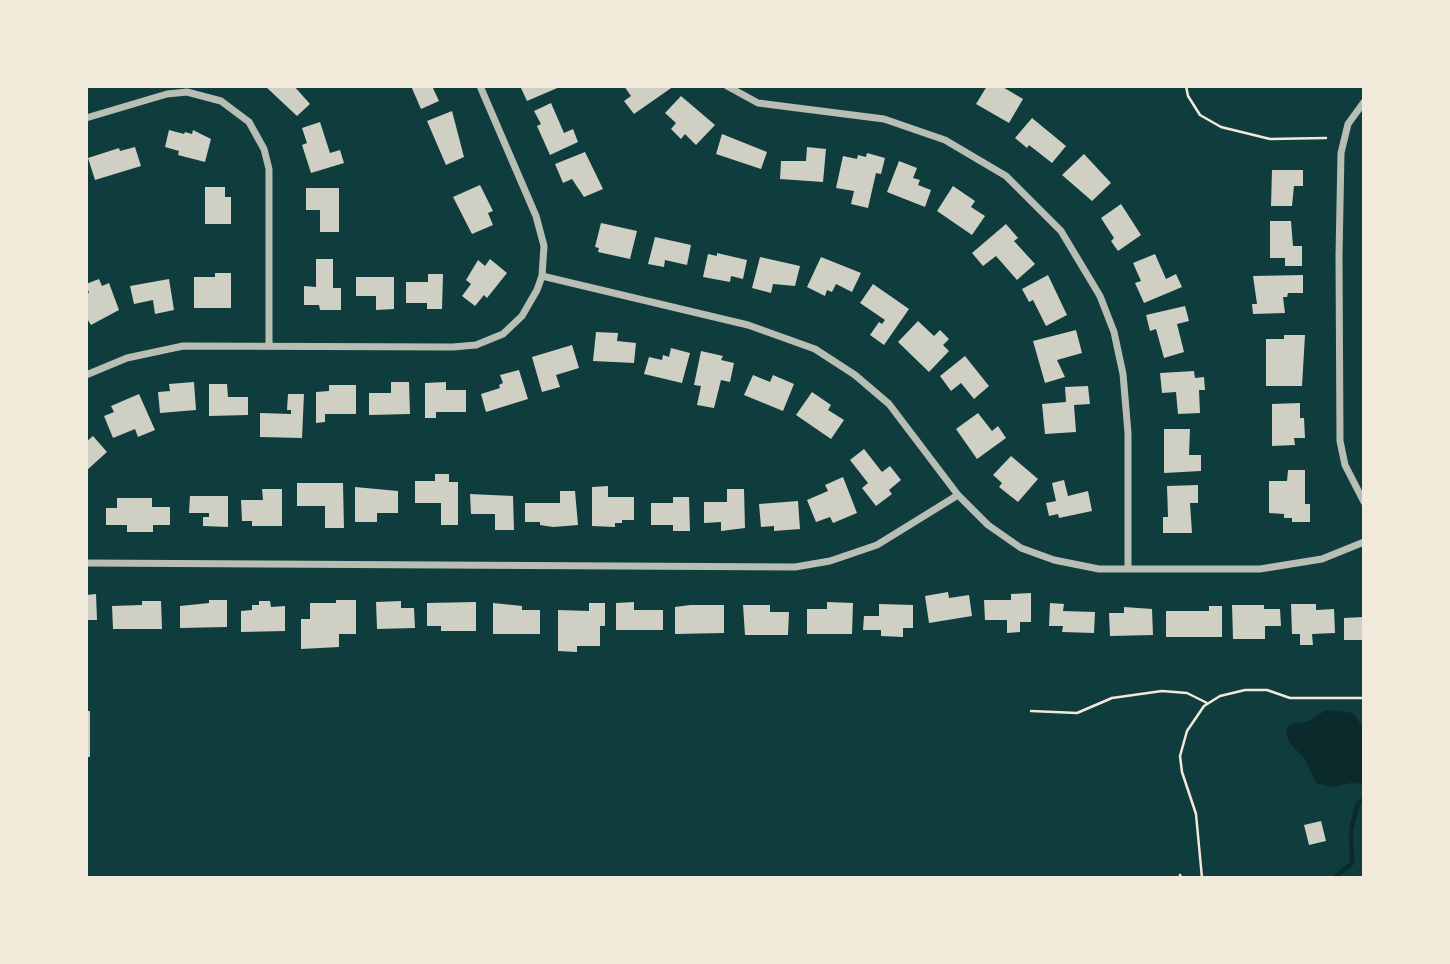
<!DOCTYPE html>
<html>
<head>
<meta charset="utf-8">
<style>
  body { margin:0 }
  #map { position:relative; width:1450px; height:964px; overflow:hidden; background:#0f3d3e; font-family:Cabin,sans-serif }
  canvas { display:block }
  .frame { position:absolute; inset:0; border:88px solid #f1e9da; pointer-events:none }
</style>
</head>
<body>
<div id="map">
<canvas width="1450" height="964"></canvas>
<div class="frame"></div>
</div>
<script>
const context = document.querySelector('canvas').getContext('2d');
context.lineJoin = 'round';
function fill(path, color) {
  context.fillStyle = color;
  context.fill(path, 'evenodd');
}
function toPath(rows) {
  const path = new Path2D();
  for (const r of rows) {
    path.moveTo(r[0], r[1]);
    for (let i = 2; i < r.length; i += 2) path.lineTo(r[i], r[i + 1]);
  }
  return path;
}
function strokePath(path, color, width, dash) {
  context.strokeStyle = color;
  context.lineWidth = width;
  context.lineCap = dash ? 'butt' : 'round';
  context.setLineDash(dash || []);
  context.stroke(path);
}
fill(toPath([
  [1326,710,1353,713,1364,729,1364,784,1351,783,1332,787,1316,783,1305,759,1288,741,1286,728,1293,723,1307,722]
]), '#0a2a2b');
strokePath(toPath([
  [1334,878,1352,863,1351,830,1358,803,1364,799]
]), '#0a2a2b', 4.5);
fill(toPath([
  [265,86,294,86,310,104,297,116],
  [411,86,432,86,439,101,421,109],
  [520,86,562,86,527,101],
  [624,86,674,86,634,114,624,101,631,96],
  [987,86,1001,86,1023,99,1009,123,976,104],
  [681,96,715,125,696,145,685,134,681,139,671,129,676,123,665,113],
  [551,103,564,133,573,129,578,142,550,155,537,126,541,124,534,111],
  [452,111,464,157,446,165,427,121],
  [1032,118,1066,146,1052,163,1029,145,1027,148,1015,138],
  [320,122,330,153,340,150,344,163,311,173,302,145,307,143,302,128],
  [169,130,184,134,185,132,192,134,193,130,211,139,205,162,178,155,179,151,165,147],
  [722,134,767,152,761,169,716,154],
  [135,147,141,166,95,180,88,158,119,148,120,151],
  [807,147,826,149,823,182,780,179,781,161,806,161],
  [585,152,603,189,584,197,572,179,563,183,555,164],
  [867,153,885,158,881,174,876,173,868,208,851,204,854,191,836,188,843,156,857,159,858,155,866,157],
  [1084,154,1111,183,1092,201,1062,175],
  [899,161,917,168,913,178,920,180,918,185,931,190,925,207,887,192],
  [1272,170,1303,170,1303,186,1294,186,1292,206,1271,206],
  [480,185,493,211,488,213,493,225,472,234,453,197],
  [953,186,975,201,971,207,985,216,972,235,937,211],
  [205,187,225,187,225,197,231,197,231,224,205,224],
  [306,188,339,188,339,232,320,232,320,210,306,210],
  [1121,204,1141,235,1118,251,1111,241,1114,238,1101,218],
  [1270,221,1291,221,1293,246,1302,246,1302,266,1285,266,1285,258,1270,258],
  [601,223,637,231,630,259,598,252,599,248,595,247],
  [1006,224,1018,238,1014,241,1035,264,1017,280,996,256,983,266,972,253],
  [655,237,691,245,687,265,665,260,664,267,648,264],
  [717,253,747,260,743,279,731,276,730,282,703,277,708,254,717,256],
  [1155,254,1166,279,1176,274,1182,287,1144,303,1135,283,1141,281,1133,263],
  [760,257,800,266,795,286,773,284,771,293,752,288],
  [821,257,861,273,852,292,836,284,832,292,827,290,825,296,807,287],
  [316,259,333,259,333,288,341,288,341,310,320,310,319,305,304,305,304,286,316,287],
  [490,259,507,273,487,298,484,295,475,306,462,296,471,284,466,280,478,260,485,266],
  [215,273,231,273,231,308,194,308,194,277,215,277],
  [428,274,443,274,442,309,427,309,427,303,406,303,406,282,428,282],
  [1048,275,1067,315,1046,326,1033,300,1029,302,1022,289],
  [1303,275,1303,293,1288,293,1287,297,1283,297,1285,313,1253,314,1252,304,1257,304,1253,276],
  [356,277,394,277,394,309,376,310,376,296,356,296],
  [99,279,102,286,109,283,119,310,91,325,86,317,86,294,89,293,86,284],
  [169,279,174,310,155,314,153,300,134,304,130,286],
  [873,284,909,309,884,345,870,335,879,322,882,324,885,320,860,303],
  [1185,306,1189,321,1177,324,1184,352,1164,358,1156,329,1150,331,1146,315],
  [918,321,934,336,940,330,949,339,943,345,949,351,929,372,898,342],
  [1076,330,1082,353,1057,360,1065,377,1045,383,1033,341],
  [596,332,618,333,617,341,636,343,634,363,593,361],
  [1284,335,1305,335,1302,386,1266,386,1266,339,1284,339],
  [572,345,579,368,556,375,560,387,542,392,532,357],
  [671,348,690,353,682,383,644,374,649,357,662,360,663,355,669,357],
  [701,351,723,356,721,360,734,363,730,382,721,380,714,408,697,405,701,386,694,385],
  [965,356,989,386,974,399,961,383,951,391,940,376],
  [519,370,528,399,486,412,481,394,500,388,499,385,503,383,500,375],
  [1194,371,1195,378,1204,377,1205,390,1199,390,1200,413,1178,414,1176,392,1162,393,1160,373],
  [753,375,770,382,773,375,794,384,783,411,744,395],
  [194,382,196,410,160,413,158,392,170,391,169,384],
  [391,382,409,382,410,414,369,415,369,393,391,393],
  [446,382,446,390,466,390,466,412,436,412,436,418,425,418,425,383],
  [209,384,227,384,228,397,248,397,248,415,209,416],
  [329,385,356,385,356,414,325,414,325,422,316,423,316,392,329,391],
  [1088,386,1090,404,1074,405,1076,432,1045,434,1042,404,1066,402,1065,387],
  [812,392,831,405,828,410,844,420,831,439,796,415],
  [139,394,155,430,138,437,135,429,113,438,104,416,114,412,111,406],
  [288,394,304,394,302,438,260,437,260,413,291,414,291,410,287,410],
  [1300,403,1300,418,1304,418,1305,438,1294,438,1295,445,1272,446,1272,404],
  [978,413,992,431,998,426,1006,438,977,459,956,429],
  [1164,429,1190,429,1189,455,1201,455,1201,471,1164,473],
  [93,436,107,452,86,471,86,442],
  [864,449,882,472,890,466,901,480,889,490,892,494,876,506,862,488,868,483,850,460],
  [1011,456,1038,479,1018,502,999,487,1002,483,993,475],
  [1288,470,1305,470,1305,504,1310,504,1310,522,1292,522,1292,518,1284,518,1284,514,1269,513,1269,481,1287,481],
  [435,474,449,474,449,482,458,482,458,525,441,525,441,503,415,503,415,481,435,481],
  [843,477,857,513,833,523,830,517,816,522,807,500,828,491,825,485],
  [1064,480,1068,496,1088,491,1092,511,1059,518,1058,514,1049,516,1046,503,1056,501,1052,483],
  [297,483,343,483,344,528,325,528,325,506,297,506],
  [1198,485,1198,503,1190,503,1192,533,1163,533,1163,517,1168,517,1167,486],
  [608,486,608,497,634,497,634,520,622,520,622,523,615,523,615,527,592,526,592,487],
  [355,487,398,491,398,513,377,513,377,522,355,522],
  [262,489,282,489,282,526,252,526,252,521,242,521,241,500,263,500],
  [727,489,744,489,745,528,721,531,721,522,704,523,704,502,727,502],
  [560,491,575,491,578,525,553,527,540,525,540,522,525,522,525,503,560,503],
  [470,494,513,496,514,530,495,530,495,514,471,514],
  [190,496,228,496,228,527,203,526,203,517,209,517,209,513,189,513],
  [673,497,689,497,690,531,673,531,673,525,651,525,651,503,673,503],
  [117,498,152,498,152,507,170,507,170,525,153,525,153,532,127,532,127,525,106,525,106,508,117,508],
  [798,501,800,529,774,531,774,526,761,527,759,504],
  [948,592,949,598,969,595,972,616,929,623,925,596],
  [1031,593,1031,622,1020,622,1020,632,1007,633,1007,620,985,620,984,600,1011,600,1011,594],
  [96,594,97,620,86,620,86,595],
  [209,600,227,600,227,627,180,628,180,606,209,603],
  [336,600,356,600,356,634,339,634,339,647,301,649,301,619,310,619,310,603,336,603],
  [142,601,161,601,162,629,113,629,112,606,142,605],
  [259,601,270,601,271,607,285,606,285,631,241,632,241,611,252,610,252,605,259,605],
  [401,601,401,608,414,608,415,628,377,629,376,602],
  [476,602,476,631,441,631,441,626,427,626,427,603],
  [634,602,634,610,663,610,663,630,616,630,616,603],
  [827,602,853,603,852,634,807,634,807,609,827,609],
  [493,603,522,606,522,610,540,610,540,634,493,634],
  [589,603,605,603,605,626,600,626,600,646,577,646,577,652,558,651,558,610,589,611],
  [1050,603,1064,604,1063,611,1095,612,1094,633,1062,632,1063,626,1049,626],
  [879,604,913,605,913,628,903,628,903,637,881,636,881,630,863,630,864,616,879,616],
  [1291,604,1316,604,1316,610,1334,609,1335,633,1312,634,1313,645,1300,645,1300,634,1292,634],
  [690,605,724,605,724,633,675,634,675,607],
  [743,605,770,605,770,612,789,612,788,635,745,635],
  [1232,605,1264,605,1264,609,1280,609,1281,626,1265,626,1265,639,1233,639],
  [1209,606,1222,606,1222,637,1166,637,1166,611,1209,611],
  [1124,607,1152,609,1153,635,1110,636,1109,613,1124,613],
  [1364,617,1364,640,1344,640,1344,618],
  [86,711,90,711,90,757,86,757],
  [1321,821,1326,841,1309,845,1304,825]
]), '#cfcfc3');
strokePath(toPath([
  [1186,86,1188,96,1200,115,1221,127,1270,139,1326,138],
  [1031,711,1077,713,1112,698,1162,691,1187,693,1207,703],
  [1180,875,1181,878],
  [1202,878,1196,814,1182,772,1180,756,1187,731,1204,706,1220,696,1245,690,1267,690,1290,698,1364,698]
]), '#f1e9da', 2.5);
strokePath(toPath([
  [727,86,758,103,884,119,945,140,1006,176,1061,231,1100,296,1114,332,1123,374,1128,433,1128,569],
  [1364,102,1348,124,1341,153,1339,256,1340,441,1345,465,1364,502],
  [86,118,167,94,187,92,221,101,249,122,264,149,269,169,269,346],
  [542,276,748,325,815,349,855,375,889,404,958,495,988,525,1021,548,1054,560,1099,569,1260,569,1322,559,1364,542],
  [86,375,127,358,183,346,453,347,476,345,503,334,522,316,537,290,542,276,544,246,536,216,480,86],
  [86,563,795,567,830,561,877,545,958,495]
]), '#b8beb3', 7);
</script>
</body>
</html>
